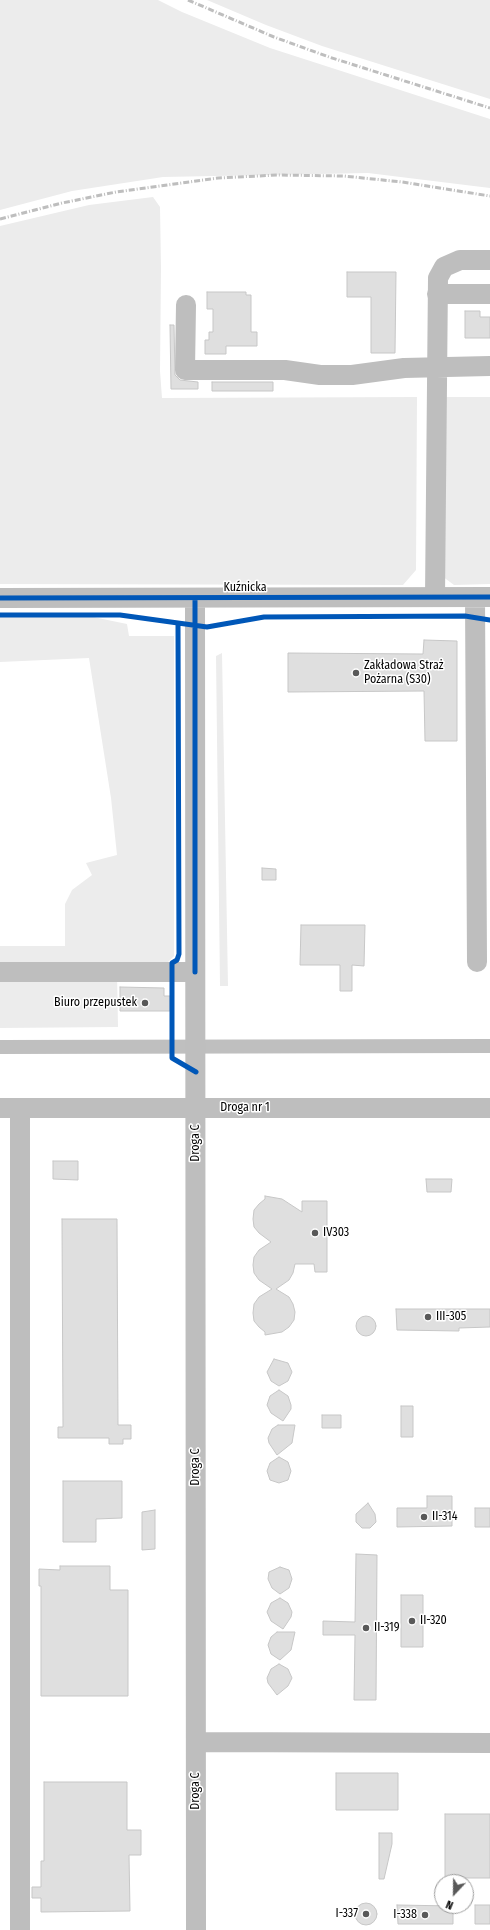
<!DOCTYPE html>
<html>
<head>
<meta charset="utf-8">
<style>
  body { margin:0 }
  #map { position:relative; width:490px; height:1930px; overflow:hidden; background:#fff; font-family:"Fira Sans Condensed",sans-serif }
  canvas { display:block }
  .north { position:absolute; left:434px; top:1874px; width:40px; height:40px; box-sizing:border-box; background:#fff; border:1px solid #999; border-radius:50%; rotate:202deg; font-size:11px; font-weight:700; line-height:16px; text-align:center; color:#000 }
  .north::after { content:''; display:block; margin:auto; width:14px; height:18px; background:#595959; clip-path:polygon(50% 0,100% 100%,50% 72%,0 100%) }
</style>
</head>
<body>
<div id="map">
<canvas width="490" height="1930"></canvas>
<div class="north">N</div>
</div>
<script>
const context = document.querySelector('canvas').getContext('2d');
context.lineJoin = 'round';
function fill(path, color) {
  context.fillStyle = color;
  context.fill(path, 'evenodd');
}
function toPath(rows) {
  const path = new Path2D();
  for (const r of rows) {
    if (r.length === 3) {
      path.moveTo(r[0] + r[2], r[1]);
      path.arc(r[0], r[1], r[2], 0, 2 * Math.PI);
      continue;
    }
    path.moveTo(r[0], r[1]);
    for (let i = 2; i < r.length; i += 2) path.lineTo(r[i], r[i + 1]);
  }
  return path;
}
function strokePath(path, color, width, dash) {
  context.strokeStyle = color;
  context.lineWidth = width;
  context.lineCap = dash ? 'butt' : 'round';
  context.setLineDash(dash || []);
  context.stroke(path);
}
function label(font, color, halo, rows, align = 'center') {
  context.font = font + ' "Fira Sans Condensed",sans-serif';
  context.lineWidth = 3;
  context.setLineDash([]);
  context.textBaseline = 'middle';
  context.strokeStyle = halo;
  context.fillStyle = color;
  for (const [text, x, y, turn = 0] of rows) {
    context.save();
    context.translate(x, y);
    context.rotate((+turn || 0) * Math.PI / 180);
    context.textAlign = isNaN(turn) ? turn : align;
    if (halo) context.strokeText(text, 0, 0);
    context.fillText(text, 0, 0);
    context.restore();
  }
}
fill(toPath([
  [0,0,158,0,182,12,270,48,490,119,490,188,368,173,163,177,72,191,0,210],
  [207,0,490,0,490,99,322,46,266,25],
  [153,197,160,207,161,268,160,371,162,398,417,397,416,570,403,585,0,584,0,226,89,205],
  [444,397,490,397,490,584,454,585,442,576],
  [0,615,93,617,127,624,129,636,174,636,174,956,158,972,117,972,118,1027,0,1028,0,946,65,946,65,904,72,890,92,875,86,863,117,855,111,798,89,658,0,662],
  [222,653,228,986,220,986,216,656]
]), '#ececec');
strokePath(toPath([
  [0,1047,490,1046]
]), '#bfbfbf', 14);
const building = toPath([
  [347,272,396,272,395,353,371,353,371,297,347,297,347,272],
  [207,292,246,292,246,295,251,295,251,332,257,332,257,346,226,346,226,354,205,354,205,340,209,340,209,332,213,332,213,309,207,309,207,292],
  [465,311,480,311,480,317,490,317,490,338,465,338,465,311],
  [170,325,174,325,175,375,180,380,198,382,198,389,171,389,170,325],
  [212,382,273,382,273,391,212,391,212,382],
  [424,640,457,641,457,741,425,741,424,691,288,692,288,653,423,654,424,640],
  [262,868,276,869,276,880,262,880,262,868],
  [301,925,365,925,364,966,352,965,352,991,340,991,340,965,300,965,301,925],
  [120,987,164,988,164,996,170,996,170,1011,120,1011,120,987],
  [53,1161,78,1161,78,1180,53,1179,53,1161],
  [426,1179,452,1179,451,1192,427,1192,426,1179],
  [265,1196,282,1199,302,1212,302,1201,327,1201,327,1272,315,1272,314,1264,295,1264,293,1273,289,1280,276,1289,289,1297,293,1304,295,1312,294,1320,289,1327,282,1332,265,1335,265,1332,259,1327,254,1321,253,1313,254,1304,259,1297,272,1289,259,1280,254,1273,253,1265,254,1257,259,1250,271,1242,259,1233,254,1227,253,1219,254,1210,259,1204,265,1199,265,1196],
  [62,1219,117,1219,118,1425,131,1425,131,1439,123,1439,123,1444,109,1444,109,1438,58,1438,58,1427,63,1427,62,1219],
  [396,1309,490,1309,490,1327,459,1328,459,1331,397,1330,396,1309],
  [366,1326,10],
  [274,1359,288,1363,292,1372,288,1381,279,1386,271,1381,267,1372,274,1359],
  [279,1390,288,1396,291,1405,291,1409,283,1421,271,1413,267,1405,270,1396,279,1390],
  [401,1406,413,1406,413,1437,401,1437,401,1406],
  [322,1415,341,1415,341,1428,322,1428,322,1415],
  [278,1425,295,1425,292,1443,277,1455,269,1443,268,1438,272,1429,278,1425],
  [279,1457,288,1462,291,1471,288,1480,279,1483,270,1480,267,1471,270,1463,279,1457],
  [63,1481,122,1481,122,1518,96,1519,96,1542,63,1542,63,1481],
  [427,1496,452,1496,452,1526,397,1527,397,1508,427,1508,427,1496],
  [368,1503,375,1514,376,1522,370,1528,362,1528,356,1522,356,1514,368,1503],
  [475,1508,490,1508,490,1527,475,1527,475,1508],
  [155,1510,155,1549,142,1550,142,1512,155,1510],
  [356,1554,377,1555,376,1700,354,1700,355,1635,323,1635,323,1621,355,1622,356,1554],
  [60,1566,110,1566,110,1590,128,1590,128,1696,41,1696,41,1586,39,1586,39,1569,60,1570,60,1566],
  [280,1567,289,1570,292,1579,289,1588,280,1594,272,1588,268,1579,269,1572,280,1567],
  [401,1595,423,1595,423,1647,401,1647,401,1595],
  [280,1598,288,1603,292,1612,291,1617,283,1629,271,1621,267,1612,271,1603,280,1598],
  [277,1632,295,1632,291,1650,280,1660,271,1654,268,1645,271,1637,277,1632],
  [279,1664,288,1669,292,1678,288,1686,277,1695,268,1683,267,1678,271,1669,279,1664],
  [336,1773,398,1773,398,1810,336,1810,336,1773],
  [44,1782,127,1782,127,1830,141,1830,141,1855,129,1855,130,1911,41,1912,41,1898,32,1898,32,1887,41,1887,41,1861,44,1861,44,1782],
  [445,1814,490,1814,490,1878,445,1878,445,1814],
  [379,1833,392,1833,392,1844,384,1879,379,1879,379,1833],
  [366,1914,11],
  [397,1905,453,1906,453,1924,398,1924,397,1905],
  [475,1905,490,1905,490,1924,475,1924,475,1905]
]);
fill(building, '#dfdfdf');
strokePath(building, '#c7c7c7', 1);
strokePath(toPath([
  [437,294,490,294],
  [186,305,185,370,285,370,320,375,352,375,404,368,490,366],
  [435,597,438,278,444,267,460,260,490,260],
  [475,597,477,962],
  [0,598,490,597],
  [195,599,196,1930],
  [0,972,195,972],
  [0,1108,490,1108],
  [196,1742,490,1743],
  [20,1930,20,1108]
]), '#bebebe', 20);
strokePath(toPath([
  [188,0,274,37,329,57,490,108],
  [0,219,62,203,116,192,218,178,278,175,344,176,402,182,490,196]
]), '#bebebe', 3, [6, 2, 1, 2]);
strokePath(toPath([
  [0,598,490,597],
  [195,599,195,972],
  [0,615,120,615,207,627,264,617,465,616,490,620],
  [178,624,179,954,177,960,172,963,172,1058,196,1072]
]), '#0057b8', 5);
for (const [x, y, r, color] of [
  [356,673,4,"#595959"],
  [145,1003,4,"#595959"],
  [315,1233,4,"#595959"],
  [428,1317,4,"#595959"],
  [424,1517,4,"#595959"],
  [412,1621,4,"#595959"],
  [366,1628,4,"#595959"],
  [366,1914,4,"#595959"],
  [425,1915,4,"#595959"]
]) {
  const dot = new Path2D();
  dot.arc(x, y, r, 0, 2 * Math.PI);
  context.fillStyle = color;
  context.fill(dot);
  strokePath(dot, '#fff', 1.5);
}
label('12px', '#000', '#fff', [
  ["Kuźnicka",245,588],
  ["Droga nr 1",245,1108],
  ["Droga C",196,1143,-90],
  ["Droga C",196,1467,-90],
  ["Droga C",196,1791,-90]
]);
label('12px', '#000', '#fff', [
  ["Zakładowa Straż",364,666],
  ["Pożarna (S30)",364,680],
  ["Biuro przepustek",137,1003,"right"],
  ["IV303",323,1233],
  ["III-305",436,1317],
  ["II-314",432,1517],
  ["II-320",420,1621],
  ["II-319",374,1628],
  ["I-337",358,1914,"right"],
  ["I-338",417,1915,"right"]
], 'left');
</script>
</body>
</html>
